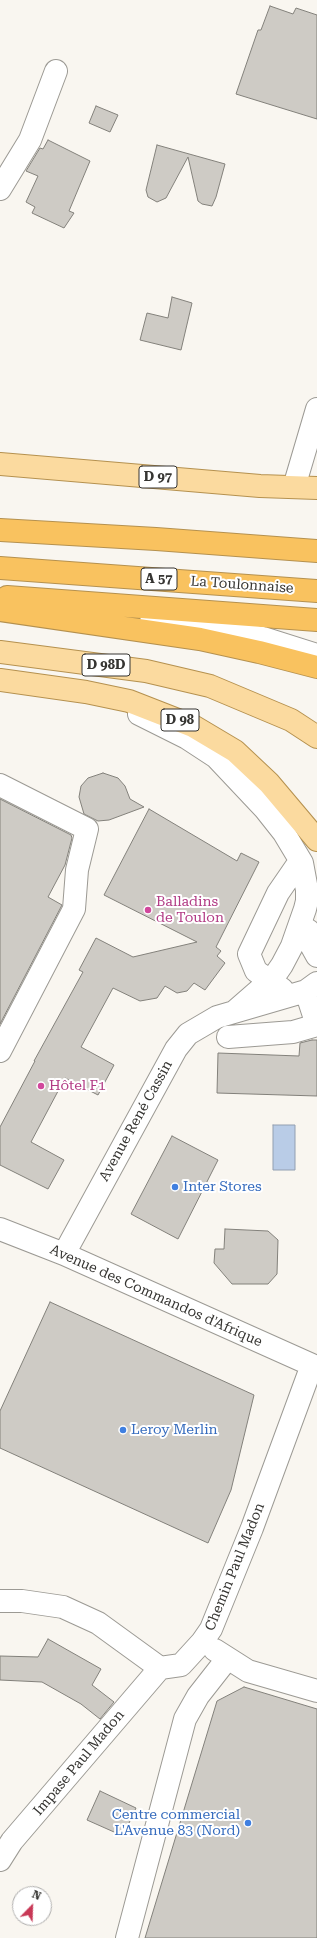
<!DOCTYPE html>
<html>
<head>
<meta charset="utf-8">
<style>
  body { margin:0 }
  #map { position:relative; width:317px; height:1938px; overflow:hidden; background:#f9f6f0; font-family:"Roboto Serif",serif }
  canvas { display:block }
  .north { position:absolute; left:12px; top:1886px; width:40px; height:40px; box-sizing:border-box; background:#fff; border:1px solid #afaead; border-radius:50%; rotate:23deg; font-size:11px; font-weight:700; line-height:16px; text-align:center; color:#363532 }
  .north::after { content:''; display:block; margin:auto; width:14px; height:18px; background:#c83856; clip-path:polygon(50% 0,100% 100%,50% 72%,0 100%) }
</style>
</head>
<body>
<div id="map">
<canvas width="317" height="1938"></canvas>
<div class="north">N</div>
</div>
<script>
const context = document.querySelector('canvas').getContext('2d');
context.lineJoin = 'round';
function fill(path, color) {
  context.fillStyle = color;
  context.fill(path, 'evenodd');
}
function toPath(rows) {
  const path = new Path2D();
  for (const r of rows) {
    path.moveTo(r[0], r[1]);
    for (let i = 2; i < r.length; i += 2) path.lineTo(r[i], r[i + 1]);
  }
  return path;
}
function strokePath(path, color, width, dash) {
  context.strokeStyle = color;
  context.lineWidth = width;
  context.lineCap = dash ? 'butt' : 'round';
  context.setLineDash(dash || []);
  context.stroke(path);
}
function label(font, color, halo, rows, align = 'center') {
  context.font = font + ' "Roboto Serif",serif';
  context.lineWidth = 4;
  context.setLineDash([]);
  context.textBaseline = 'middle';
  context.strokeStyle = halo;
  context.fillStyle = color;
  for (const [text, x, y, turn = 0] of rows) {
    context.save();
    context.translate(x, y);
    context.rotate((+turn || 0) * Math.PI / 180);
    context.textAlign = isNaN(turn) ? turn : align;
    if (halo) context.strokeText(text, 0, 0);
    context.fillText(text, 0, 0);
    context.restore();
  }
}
const water = toPath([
  [273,1125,295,1125,295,1170,273,1170,273,1125]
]);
fill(water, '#b9cce7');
strokePath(water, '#929fb1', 1);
const building = toPath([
  [270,6,293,14,296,8,317,15,317,119,236,94,258,30,261,30,270,6],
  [96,106,118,115,110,132,89,123,96,106],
  [48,140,90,161,69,211,74,213,64,228,32,213,35,207,26,202,38,176,26,171,40,148,43,149,48,140],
  [157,145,225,164,216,197,212,206,202,204,198,201,188,157,166,198,157,202,148,197,146,190,157,145],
  [172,297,192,303,181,350,140,340,147,313,168,318,172,297],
  [103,773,118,778,125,786,130,799,144,807,109,820,98,821,84,814,79,797,81,786,88,778,103,773],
  [0,799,71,835,72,838,65,865,48,897,62,905,0,1024,0,799],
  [149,809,237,861,241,853,259,862,216,947,221,951,217,956,225,963,205,990,194,983,187,991,177,993,165,986,157,998,140,1001,113,988,81,1047,114,1065,98,1095,65,1078,31,1142,64,1160,48,1189,0,1165,0,1127,35,1061,34,1061,83,972,79,970,96,938,133,957,197,942,104,895,149,809],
  [312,1040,317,1040,317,1096,217,1093,218,1053,299,1056,300,1043,312,1040],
  [172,1136,218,1160,178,1239,131,1214,172,1136],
  [225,1229,268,1231,278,1240,277,1274,268,1284,232,1284,214,1263,215,1249,224,1249,225,1229],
  [50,1302,254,1395,231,1490,208,1543,0,1448,0,1411,50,1302],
  [48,1639,101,1669,92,1685,114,1702,100,1719,81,1704,42,1682,0,1680,0,1656,38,1657,48,1639],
  [244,1687,317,1709,317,1938,145,1938,217,1701,244,1687],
  [100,1791,136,1808,123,1836,87,1820,100,1791]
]);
fill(building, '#cecbc5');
strokePath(building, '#83817b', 1);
const minor = toPath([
  [0,189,30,140,56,71],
  [294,487,317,409],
  [151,622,204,627,263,638,317,655],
  [139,714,187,738,216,757,265,809,284,833,302,863,307,890,307,901,305,909,292,946,282,965,273,978,234,1012],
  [0,785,87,829,77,870,74,909,0,1051],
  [299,928,306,929,309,931,312,947,317,956],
  [282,989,256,971,249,954,278,893,300,861],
  [306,991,317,1025],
  [228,1037,293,1032,317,1025],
  [0,1229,64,1254,312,1365,252,1528,211,1629,202,1642,181,1665,160,1668,98,1623,63,1607,22,1601,0,1601],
  [64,1254,176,1049,188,1034,217,1017,306,991,317,983],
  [215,1650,248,1671,317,1691],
  [0,1860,12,1841,160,1668],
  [127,1938,185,1719,198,1696,227,1659]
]);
const major = toPath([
  [0,464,260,486,317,488],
  [0,652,146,671,210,686,291,720,317,737],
  [0,680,86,692,129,701,193,726,235,751,269,783,317,840]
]);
const highway = toPath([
  [0,530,156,539,317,551],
  [0,568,317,591],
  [7,597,317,620],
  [0,610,200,639,259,652,317,667]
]);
strokePath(minor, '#9c9a94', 24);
strokePath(major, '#b5914f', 24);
strokePath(highway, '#b5914f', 24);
strokePath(minor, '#fff', 22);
strokePath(major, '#fbda9f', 22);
strokePath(highway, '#f9c25f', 22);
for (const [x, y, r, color] of [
  [148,910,4,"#d1479c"],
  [41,1086,4,"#d1479c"],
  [175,1187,4,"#3f7fe0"],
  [123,1430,4,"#3f7fe0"],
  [248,1823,4,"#3f7fe0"]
]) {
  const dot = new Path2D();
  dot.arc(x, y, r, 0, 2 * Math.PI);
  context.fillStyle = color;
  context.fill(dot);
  strokePath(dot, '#fff', 1.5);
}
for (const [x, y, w] of [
  [158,477,38],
  [159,579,36],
  [106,665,48],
  [180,720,38]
]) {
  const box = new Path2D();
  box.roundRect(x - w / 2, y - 11, w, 22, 3);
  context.fillStyle = '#fff';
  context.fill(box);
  strokePath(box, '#363532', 1);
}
label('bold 13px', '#363532', null, [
  ["D 97",158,477],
  ["A 57",159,579],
  ["D 98D",106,665],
  ["D 98",180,720]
]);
label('14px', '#363532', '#fff', [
  ["La Toulonnaise",242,585,4],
  ["Avenue René Cassin",136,1121,-61],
  ["Avenue des Commandos d'Afrique",156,1296,24],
  ["Chemin Paul Madon",235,1567,-68],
  ["Impase Paul Madon",79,1763,-50]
]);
label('14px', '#b23c85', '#fff', [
  ["Balladins",156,902],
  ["de Toulon",156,918],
  ["Hôtel F1",49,1086]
], 'left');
label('14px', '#366cbe', '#fff', [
  ["Inter Stores",183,1187],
  ["Leroy Merlin",131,1430],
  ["Centre commercial",240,1815,"right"],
  ["L'Avenue 83 (Nord)",240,1831,"right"]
], 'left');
</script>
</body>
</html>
